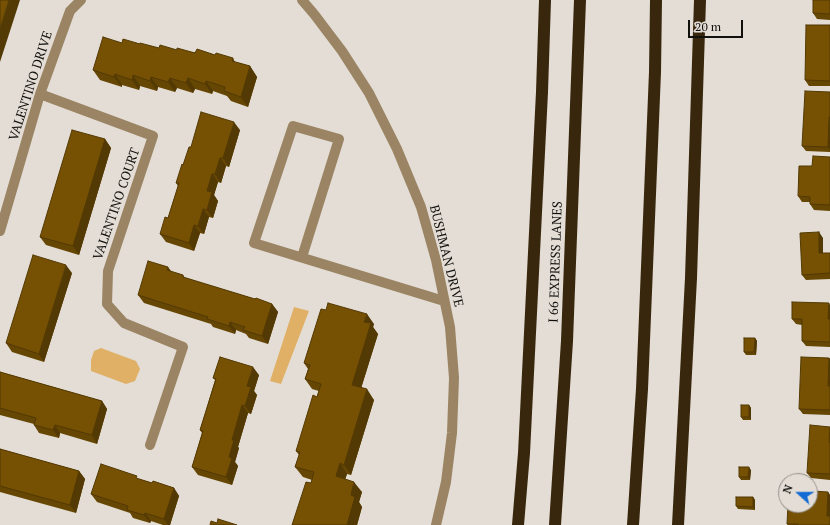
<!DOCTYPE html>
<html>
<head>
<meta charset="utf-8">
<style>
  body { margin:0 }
  #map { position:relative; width:830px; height:525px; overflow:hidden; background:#e3ddd5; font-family:"PT Serif",serif }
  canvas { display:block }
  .north { position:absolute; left:778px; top:473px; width:40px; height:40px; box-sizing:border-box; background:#e3ddd5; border:1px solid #8f8b85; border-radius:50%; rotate:291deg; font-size:11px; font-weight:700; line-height:16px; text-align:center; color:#12100d }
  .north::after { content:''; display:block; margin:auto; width:14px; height:18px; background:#146bd4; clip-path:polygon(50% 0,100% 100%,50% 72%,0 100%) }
  .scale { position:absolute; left:688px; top:20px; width:55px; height:18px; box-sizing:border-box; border:2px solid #12100d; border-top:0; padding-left:5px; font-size:12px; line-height:14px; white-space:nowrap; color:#12100d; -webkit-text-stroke:3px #e3ddd5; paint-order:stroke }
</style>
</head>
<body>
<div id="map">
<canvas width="830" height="525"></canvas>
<div class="north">N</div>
<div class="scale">20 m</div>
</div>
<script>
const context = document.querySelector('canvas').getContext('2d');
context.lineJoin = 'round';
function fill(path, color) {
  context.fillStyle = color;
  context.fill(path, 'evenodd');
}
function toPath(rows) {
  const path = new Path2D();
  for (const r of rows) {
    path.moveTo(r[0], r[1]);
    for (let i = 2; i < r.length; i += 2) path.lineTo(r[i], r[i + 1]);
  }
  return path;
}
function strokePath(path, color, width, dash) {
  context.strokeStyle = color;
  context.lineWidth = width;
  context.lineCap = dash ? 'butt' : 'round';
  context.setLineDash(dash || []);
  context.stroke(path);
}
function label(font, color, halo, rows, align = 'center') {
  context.font = font + ' "PT Serif",serif';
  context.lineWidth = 4;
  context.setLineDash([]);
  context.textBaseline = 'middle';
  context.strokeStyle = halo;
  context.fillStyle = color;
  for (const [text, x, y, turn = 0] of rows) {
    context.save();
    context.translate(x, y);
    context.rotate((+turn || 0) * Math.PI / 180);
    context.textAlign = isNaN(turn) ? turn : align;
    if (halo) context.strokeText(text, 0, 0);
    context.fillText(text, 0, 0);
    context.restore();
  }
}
fill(toPath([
  [294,307,309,311,281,384,270,381],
  [101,348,136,361,140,369,135,381,126,384,91,371,91,360,94,351]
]), '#e0b066');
strokePath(toPath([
  [302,0,314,14,342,51,369,93,397,149,421,207,436,260,450,327,454,378,452,433,446,482,436,525],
  [40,94,153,136,108,271,107,304,124,323,183,347,150,445],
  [0,231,40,94,70,11,81,0],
  [302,257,339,139,293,126,254,243,444,301]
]), '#9a8463', 10);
strokePath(toPath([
  [518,525,524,453,542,92,545,0],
  [555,525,567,341,580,0],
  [633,525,642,389,655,72,656,0],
  [678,525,691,278,700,0]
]), '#38270c', 12);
fill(toPath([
  [830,0,830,20,817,19,813,13],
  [830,25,830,86,809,86,805,80],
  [122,43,140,44,159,48,215,55,233,58,235,62,250,66,257,77,248,107,231,101,227,96,213,91,212,94,195,89,193,93,177,88,175,92,158,87,157,91,140,86,139,90,122,85,122,87,100,80,93,70],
  [830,92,830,152,806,151,802,146],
  [240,130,229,167,226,166,221,183,218,182,214,195,218,201,213,218,209,217,204,234,200,233,194,251,166,242,160,234,168,218,178,186,176,183,191,147],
  [105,139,111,148,79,255,46,245,40,237],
  [830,157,830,211,814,210,810,204,810,202,802,202,798,196],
  [823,238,823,253,830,253,830,279,806,280,802,275],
  [171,272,183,275,185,278,255,299,272,304,278,312,268,344,249,338,246,334,236,330,235,334,213,327,211,324,144,303,138,295],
  [72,273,44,362,12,352,6,343],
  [830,305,830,347,806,346,802,341,802,325,796,324,792,319],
  [374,324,373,327,378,334,361,388,374,400,351,475,347,474,345,479,362,492,359,502,362,507,357,525,292,525,312,480,303,477,295,467,299,455,296,451,319,391,312,389,305,379,308,369,304,363],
  [755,338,757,341,756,355,746,355,744,352],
  [829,358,830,359,830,415,803,414,799,409],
  [0,372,102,401,107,409,97,444,60,433,59,438,39,433,34,425,34,424,0,415],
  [259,375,254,391,257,395,251,414,248,413,238,447,239,448,235,462,238,466,232,485,198,475,192,467,202,433,200,430,215,380,213,378],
  [749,405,751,408,751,420,743,420,741,417],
  [830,427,830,480,811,478,807,473],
  [0,449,79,471,85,479,76,513,0,492],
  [751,470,750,480,741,480,739,477],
  [139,479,152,483,174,488,179,496,170,525,163,525,151,521,150,523,133,518,130,513,97,502,91,494],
  [828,492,830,495,830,525,788,525,787,524,812,499],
  [753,497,755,500,755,510,738,509,736,506]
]), '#654603');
fill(toPath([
  [9,0,20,0,0,62,0,29],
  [250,66,257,77,248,107,241,97],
  [115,74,122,85,122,87,114,77],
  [133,75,140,86,139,90,132,80],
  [151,77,158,87,157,91,150,81],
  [170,78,177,88,175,92,168,82],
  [188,78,195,89,193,93,186,83],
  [206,81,213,91,212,94,205,84],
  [829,117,830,118,830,150,828,147],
  [234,122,240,130,229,167,223,158],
  [105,139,111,148,79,255,73,246],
  [220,158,226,166,221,183,215,174],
  [212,174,218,182,214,195,218,201,213,218,207,210,207,191],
  [203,209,209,217,204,234,198,226],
  [194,225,200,233,194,251,189,243],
  [819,232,823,238,823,259,819,253],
  [66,265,72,273,44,362,39,354],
  [168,267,174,275,167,270],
  [829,303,830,305,830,322,828,319],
  [272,304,278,312,268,344,262,336],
  [367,314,374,324,373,327,378,334,359,395,352,385,364,322],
  [230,322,236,330,235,334,229,326],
  [755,338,757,341,756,355,754,352],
  [829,358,830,359,830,389,828,386],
  [253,367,259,375,254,391,257,395,251,414,245,406,247,386],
  [367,389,374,400,351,475,344,465],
  [102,401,107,409,97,444,92,435],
  [242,405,248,413,238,447,239,448,235,462,238,466,232,485,226,477,229,457,232,440],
  [749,405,751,408,751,420,749,417],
  [55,425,60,433,59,438,53,430],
  [340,463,347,474,343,486,336,476],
  [749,467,751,470,750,480,748,477],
  [79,471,85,479,76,513,70,505],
  [354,482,362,492,359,502,362,507,357,525,347,525,351,495],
  [174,488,179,496,170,525,168,525,164,519],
  [828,492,830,495,830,521,827,516],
  [753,497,755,500,755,510,753,507],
  [145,513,151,521,150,523,144,515]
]), '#533903');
const building = toPath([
  [0,0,9,0,0,29,0,0],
  [813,0,830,0,830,14,813,13,813,0],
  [806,25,830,25,830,81,805,80,806,25],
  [103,37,122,43,123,39,140,44,140,43,159,48,160,45,177,50,177,48,195,53,197,49,215,55,216,53,233,58,232,61,250,66,241,97,224,91,225,87,206,81,205,84,188,78,186,83,170,78,168,82,151,77,150,81,133,75,132,80,115,74,114,77,93,70,103,37],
  [805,91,830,92,830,117,829,117,828,147,802,146,805,91],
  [201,112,234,122,223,158,220,158,215,174,212,174,207,191,212,192,207,210,203,209,198,226,194,225,189,243,160,234,165,217,168,218,179,183,176,183,182,164,183,165,189,147,191,147,201,112],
  [72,130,105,139,73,246,40,237,72,130],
  [813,156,830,157,830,205,810,204,810,197,798,196,799,166,812,166,813,156],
  [819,232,819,253,830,253,830,273,802,275,800,233,819,232],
  [33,255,66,265,39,354,6,343,33,255],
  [148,261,168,267,167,270,183,275,183,277,255,299,256,298,272,304,262,336,243,330,245,327,230,322,229,326,207,319,208,317,138,295,148,261],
  [792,302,829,303,828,319,830,319,830,342,802,341,802,319,792,319,792,302],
  [328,303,367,314,364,322,371,323,352,385,367,389,344,465,340,463,336,476,354,482,351,495,355,497,347,525,292,525,306,482,311,483,314,472,295,467,300,452,296,451,313,395,317,397,321,384,305,379,310,365,304,363,321,309,326,310,328,303],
  [744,338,755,338,754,352,744,352,744,338],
  [220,357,253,367,247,386,251,387,245,406,242,405,232,440,234,440,229,457,232,458,226,477,192,467,203,431,200,430,216,379,213,378,220,357],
  [801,357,829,358,828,386,830,386,830,410,799,409,801,357],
  [0,372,102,401,92,435,55,425,53,430,34,425,36,418,0,408,0,372],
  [741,405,749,405,749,417,741,417,741,405],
  [810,425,830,427,829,442,830,442,830,474,807,473,810,425],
  [0,449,79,471,70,505,0,486,0,449],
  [101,464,137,476,136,478,152,483,153,481,174,488,164,519,145,513,144,515,127,510,128,506,91,494,101,464],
  [739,467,749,467,748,477,739,477,739,467],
  [813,491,828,492,827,516,830,516,830,525,798,525,798,524,787,524,788,505,810,505,810,499,812,499,813,491],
  [736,497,753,497,753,507,736,506,736,497],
  [218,519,237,525,210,525,211,521,217,523,218,519]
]);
fill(building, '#765104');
strokePath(building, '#533903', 1);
label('13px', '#12100d', '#e3ddd5', [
  ["VALENTINO DRIVE",31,86,-72],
  ["VALENTINO COURT",117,204,-71],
  ["BUSHMAN DRIVE",446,256,76],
  ["I 66 EXPRESS LANES",556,262,-88]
]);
</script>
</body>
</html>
